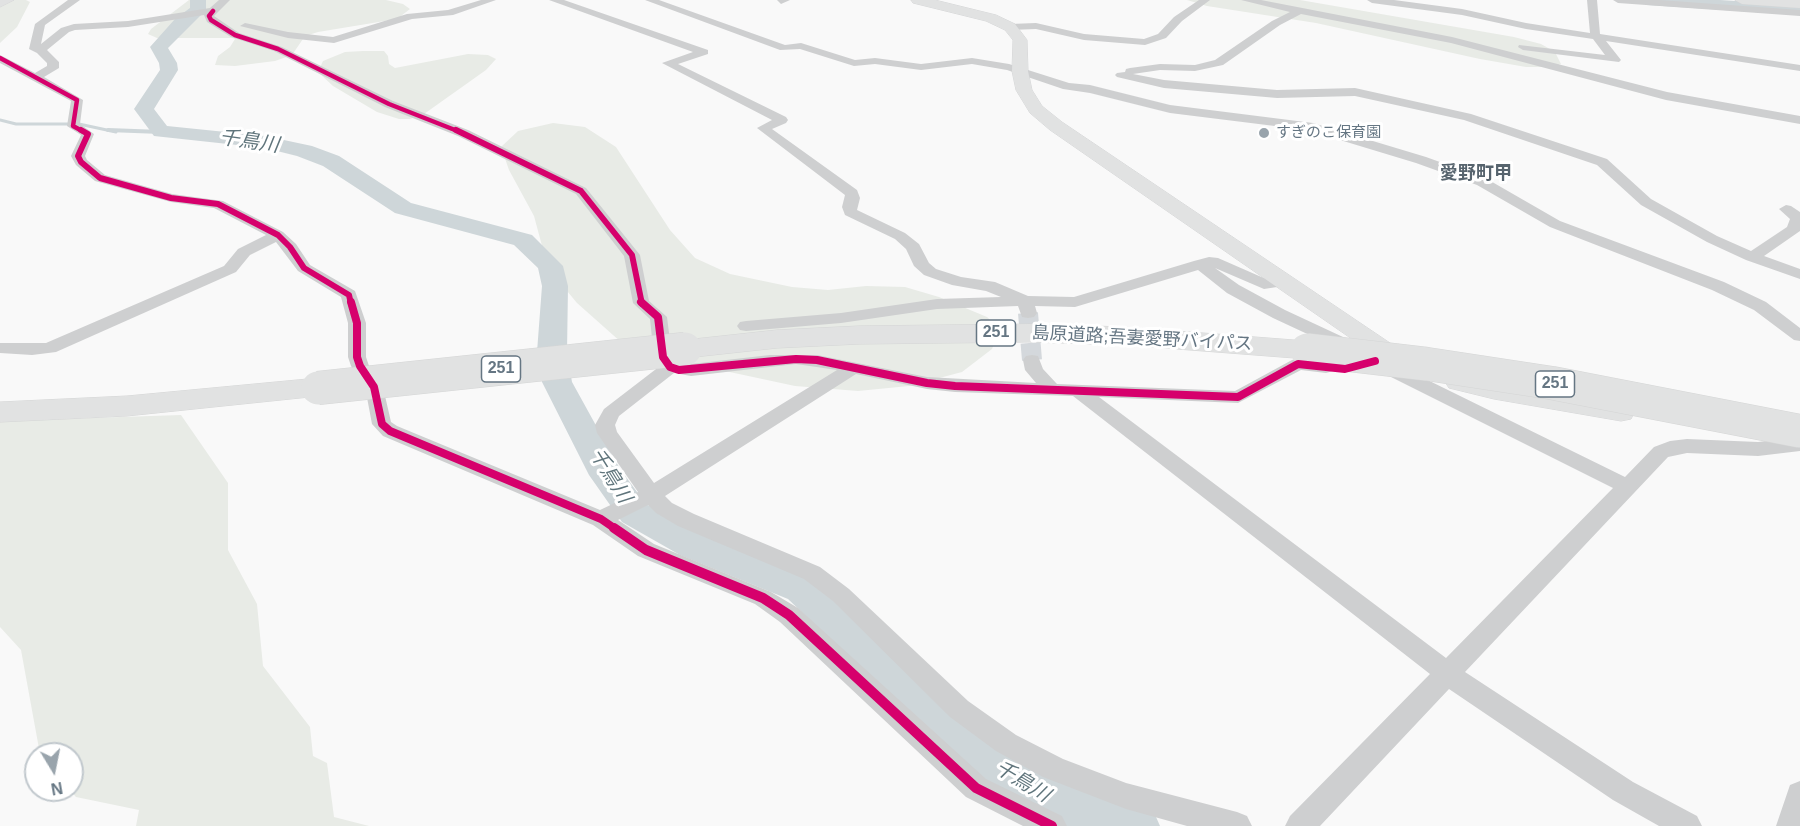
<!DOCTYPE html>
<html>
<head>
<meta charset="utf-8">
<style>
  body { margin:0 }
  #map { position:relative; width:1800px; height:826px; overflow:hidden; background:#f9f9f9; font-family:Arial,sans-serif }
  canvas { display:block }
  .north { position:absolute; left:24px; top:742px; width:60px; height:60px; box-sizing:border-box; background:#fff; border:2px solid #c1c8cd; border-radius:50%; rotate:170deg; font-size:16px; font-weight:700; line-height:24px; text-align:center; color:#657683 }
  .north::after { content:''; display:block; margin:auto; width:21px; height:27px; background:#99a4ac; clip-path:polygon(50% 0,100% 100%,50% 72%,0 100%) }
</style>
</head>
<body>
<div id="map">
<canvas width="1800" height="826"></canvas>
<div class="north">N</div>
</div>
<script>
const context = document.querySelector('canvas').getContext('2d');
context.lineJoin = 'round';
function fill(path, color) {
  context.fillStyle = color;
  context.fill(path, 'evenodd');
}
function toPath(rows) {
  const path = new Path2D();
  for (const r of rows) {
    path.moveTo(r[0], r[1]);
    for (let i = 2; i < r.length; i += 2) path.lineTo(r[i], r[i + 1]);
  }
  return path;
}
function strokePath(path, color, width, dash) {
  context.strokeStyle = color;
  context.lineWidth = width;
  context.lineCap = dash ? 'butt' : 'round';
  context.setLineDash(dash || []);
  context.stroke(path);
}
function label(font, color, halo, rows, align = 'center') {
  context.font = font + ' Arial,"Noto Sans JP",sans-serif';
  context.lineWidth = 6;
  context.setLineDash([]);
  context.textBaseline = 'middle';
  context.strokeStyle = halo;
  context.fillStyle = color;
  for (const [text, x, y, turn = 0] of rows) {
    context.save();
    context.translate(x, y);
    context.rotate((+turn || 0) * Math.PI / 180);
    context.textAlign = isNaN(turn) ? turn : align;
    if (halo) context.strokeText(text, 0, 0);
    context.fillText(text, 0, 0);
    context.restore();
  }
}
fill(toPath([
  [6,0,26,0,30,2,17,27,0,43,0,1],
  [189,0,386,0,403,4,410,9,397,19,318,32,305,36,292,55,275,61,235,66,215,65,218,56,230,47,235,39,232,38,157,38,148,34,151,29],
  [1187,0,1300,0,1514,37,1541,44,1555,52,1561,64,1553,67,1526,67,1480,59,1316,23,1207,6],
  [363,51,384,51,388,56,389,64,395,68,468,54,488,55,496,59,486,70,424,114,410,119,399,119,377,112,333,86,318,72,323,61,345,52],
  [553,123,585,127,616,147,670,230,695,258,730,274,792,287,828,290,866,286,905,287,939,297,987,317,1000,329,992,349,962,372,909,386,858,391,795,386,697,365,622,343,577,303,548,268,534,216,509,170,501,147,518,131],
  [181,415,228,483,228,550,257,604,263,666,310,727,313,756,327,763,334,817,369,826,136,826,139,810,76,797,70,790,72,754,40,754,21,650,0,627,0,421]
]), '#e8ebe6');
strokePath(toPath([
  [0,120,16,124,79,124,116,132]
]), '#ced6d9', 3);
strokePath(toPath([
  [108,130,161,132]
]), '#ced6d9', 4);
fill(toPath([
  [190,0,206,0,206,10,168,48,177,63,178,70,154,109,167,126,265,136,312,146,339,156,411,203,532,235,563,266,568,286,567,352,572,382,620,469,646,504,706,537,814,579,1018,760,1064,783,1153,810,1160,826,1064,826,1039,817,986,788,788,599,680,555,622,522,589,475,542,382,537,352,542,286,538,268,514,245,395,213,323,166,297,156,265,148,154,136,134,109,160,70,159,63,150,47,175,19,190,8,190,0],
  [1639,0,1720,0,1800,5,1800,15,1647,5,1639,0]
]), '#ced6d9');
strokePath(toPath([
  [1028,313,1032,360]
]), '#d4d8dc', 20, [20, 10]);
const secondary = toPath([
  [0,0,14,0,0,7,0,0],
  [911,0,935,0,996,15,1015,24,1027,40,1028,71,1032,90,1042,106,1062,122,1393,345,1412,355,1416,360,1412,365,1403,368,1394,365,1375,355,1050,130,1030,113,1016,90,1012,71,1013,40,1005,30,986,21,913,3,911,0],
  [1735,0,1800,0,1800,8,1742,4,1735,0],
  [1458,374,1494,383,1621,405,1631,407,1634,413,1631,419,1621,421,1494,399,1449,388,1445,382,1449,376,1458,374]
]);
const highway = toPath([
  [1029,324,1125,327,1307,341,1318,344,1322,350,1318,356,1307,359,1125,345,1029,342,859,344,777,348,685,358,674,355,670,349,674,343,685,340,777,330,859,326,1029,324],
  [318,378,329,381,334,388,329,395,127,416,0,422,0,402,127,396,318,378]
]);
strokePath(secondary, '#d5d6d7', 1);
strokePath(highway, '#d5d6d6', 1);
fill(toPath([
  [68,0,80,0,45,25,41,44,61,28,74,24,128,21,210,8,219,0,230,0,214,16,239,33,282,47,393,101,468,130,586,188,640,255,649,301,667,317,672,357,676,362,691,364,770,355,817,355,927,377,1036,383,1025,370,1023,360,1026,356,1032,355,1038,356,1043,369,1057,384,1235,391,1292,360,1298,358,1333,363,1335,367,1333,371,1326,373,1301,370,1238,403,1099,397,1446,658,1613,488,1381,372,1379,368,1381,364,1395,364,1625,477,1654,447,1670,441,1687,439,1758,442,1800,437,1800,451,1758,456,1687,453,1668,457,1465,672,1633,782,1697,816,1702,826,1659,826,1613,800,1449,689,1320,826,1285,826,1290,816,1430,674,1073,396,955,392,927,389,856,374,665,496,672,503,694,514,820,567,849,589,968,701,1016,735,1063,759,1126,783,1237,812,1247,816,1252,826,1187,826,1126,809,1043,777,996,751,950,717,833,601,804,579,678,526,656,513,648,505,618,520,654,544,771,592,798,608,986,779,1062,816,1067,826,1023,826,966,797,780,622,755,604,638,556,593,525,383,436,372,424,365,387,351,366,348,357,348,323,341,297,298,271,276,242,250,255,236,272,56,352,32,355,0,353,0,343,46,343,224,266,238,249,266,235,214,208,171,202,95,181,76,165,71,156,81,135,67,126,71,101,0,63,0,55,35,73,47,66,47,63,37,53,29,49,35,24,68,0],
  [204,15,207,22,231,37,274,51,385,107,458,136,576,194,624,256,633,303,650,319,654,357,660,366,604,409,595,425,597,433,638,492,600,510,397,426,391,422,383,387,369,366,366,357,366,323,355,291,310,265,296,244,283,232,223,201,172,194,105,175,87,160,85,156,94,134,80,124,83,100,44,77,59,68,59,62,47,50,69,32,75,30,128,27,204,15],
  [796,364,837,370,654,483,617,432,615,425,619,416,674,373,691,376,796,364],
  [481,0,496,0,453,15,412,19,334,43,288,38,240,26,245,23,288,32,333,37,407,14,448,10,481,0],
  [549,0,564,0,708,50,708,54,678,64,786,117,788,120,786,123,772,129,857,190,860,198,857,210,905,233,919,244,929,263,936,269,961,277,995,282,1028,296,1074,297,1194,261,1209,257,1218,258,1266,279,1290,279,1292,282,1290,285,1264,289,1215,268,1239,285,1285,310,1358,344,1361,348,1358,352,1352,353,1346,352,1273,318,1227,293,1198,270,1075,307,1035,306,1037,313,1034,317,1028,318,1022,317,1018,306,937,309,841,323,746,331,740,330,737,326,740,322,746,321,841,313,937,299,1001,297,986,291,952,285,924,275,914,266,906,249,895,239,845,215,842,207,845,195,757,128,772,120,662,63,693,52,549,0],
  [645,0,659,0,785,45,801,43,855,60,875,58,921,64,972,58,1009,64,1069,83,1090,85,1170,105,1313,123,1426,157,1487,179,1560,221,1724,282,1766,302,1800,328,1800,341,1794,340,1754,310,1712,290,1550,227,1477,185,1416,163,1307,130,1170,113,1090,93,1063,89,1007,70,972,64,921,70,875,64,854,66,800,49,780,50,645,0],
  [777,0,790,0,781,4,777,0],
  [1199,0,1210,0,1182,21,1166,38,1145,45,1084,40,1036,29,1010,30,1005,27,1010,24,1036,23,1084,34,1144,39,1158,34,1174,17,1199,0],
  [1241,0,1261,0,1452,37,1667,92,1800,116,1800,124,1666,100,1451,43,1301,14,1280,25,1223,65,1195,71,1160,70,1133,74,1164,80,1277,90,1355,88,1471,114,1607,159,1651,199,1717,236,1751,251,1787,227,1790,219,1779,209,1786,205,1791,206,1800,212,1800,231,1764,256,1800,269,1800,279,1746,260,1707,242,1641,205,1597,165,1464,120,1355,96,1277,98,1164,88,1117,77,1115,75,1117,73,1125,72,1126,69,1130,68,1160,64,1195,65,1215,60,1272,21,1290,12,1241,0],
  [1367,0,1394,0,1462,9,1526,23,1590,33,1587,0,1597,0,1600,34,1800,65,1800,71,1606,41,1621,60,1619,62,1523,50,1518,47,1519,45,1605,55,1593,39,1526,29,1462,15,1372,3,1367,0],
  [1613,0,1659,0,1800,10,1800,16,1618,3,1613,0],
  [1800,781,1800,826,1776,826,1790,785,1800,781]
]), '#cecfd0');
fill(secondary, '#e1e2e2');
fill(highway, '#e1e2e2');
const highwayBridge = toPath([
  [1307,350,1427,364,1552,383,1800,431],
  [318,388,685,349]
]);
strokePath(highwayBridge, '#d5d6d6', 34, []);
strokePath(highwayBridge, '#e1e2e2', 33);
strokePath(toPath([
  [213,11,209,16,211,20,235,35,278,49,389,104,460,132],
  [0,58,77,100,73,126,84,132]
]), '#d6006c', 4.5);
strokePath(toPath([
  [81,130,88,134,78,156,81,162,100,178,171,198,218,204,278,235,290,247,304,268,349,295,351,304],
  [456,130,581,191,632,255,642,304]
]), '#d6006c', 6);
strokePath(toPath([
  [351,302,357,323,357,357,360,366,374,387,382,424,390,431,601,519,617,530],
  [641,302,658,317,663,357,670,367,679,370,796,359,817,360,927,383,955,386,1238,397,1298,364,1345,369,1375,361]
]), '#d6006c', 8);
strokePath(toPath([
  [614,528,646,550,763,598,789,615,976,788,1052,826]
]), '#d6006c', 10);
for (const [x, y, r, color] of [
  [1264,133,6,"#99a4ac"]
]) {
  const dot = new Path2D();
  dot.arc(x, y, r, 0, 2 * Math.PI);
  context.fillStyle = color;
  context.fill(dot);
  strokePath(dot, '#fff', 2);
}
label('15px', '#657683', '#fff', [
  ["すぎのこ保育園",1276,133]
], 'left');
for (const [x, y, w] of [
  [996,333,39],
  [501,369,39],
  [1555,384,39]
]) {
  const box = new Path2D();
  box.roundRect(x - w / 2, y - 13, w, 26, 4.5);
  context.fillStyle = '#fff';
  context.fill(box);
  strokePath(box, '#657683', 1.5);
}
label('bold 16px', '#657683', null, [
  ["251",996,333],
  ["251",501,369],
  ["251",1555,384]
]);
label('bold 18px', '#57646e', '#fff', [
  ["愛野町甲",1476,174]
]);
label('18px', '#657683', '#fff', [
  ["島原道路;吾妻愛野バイパス",1142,339,3]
]);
label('italic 20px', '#60757c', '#fff', [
  ["千鳥川",249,142,8],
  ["千鳥川",610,476,58],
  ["千鳥川",1022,782,31]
]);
</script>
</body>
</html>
